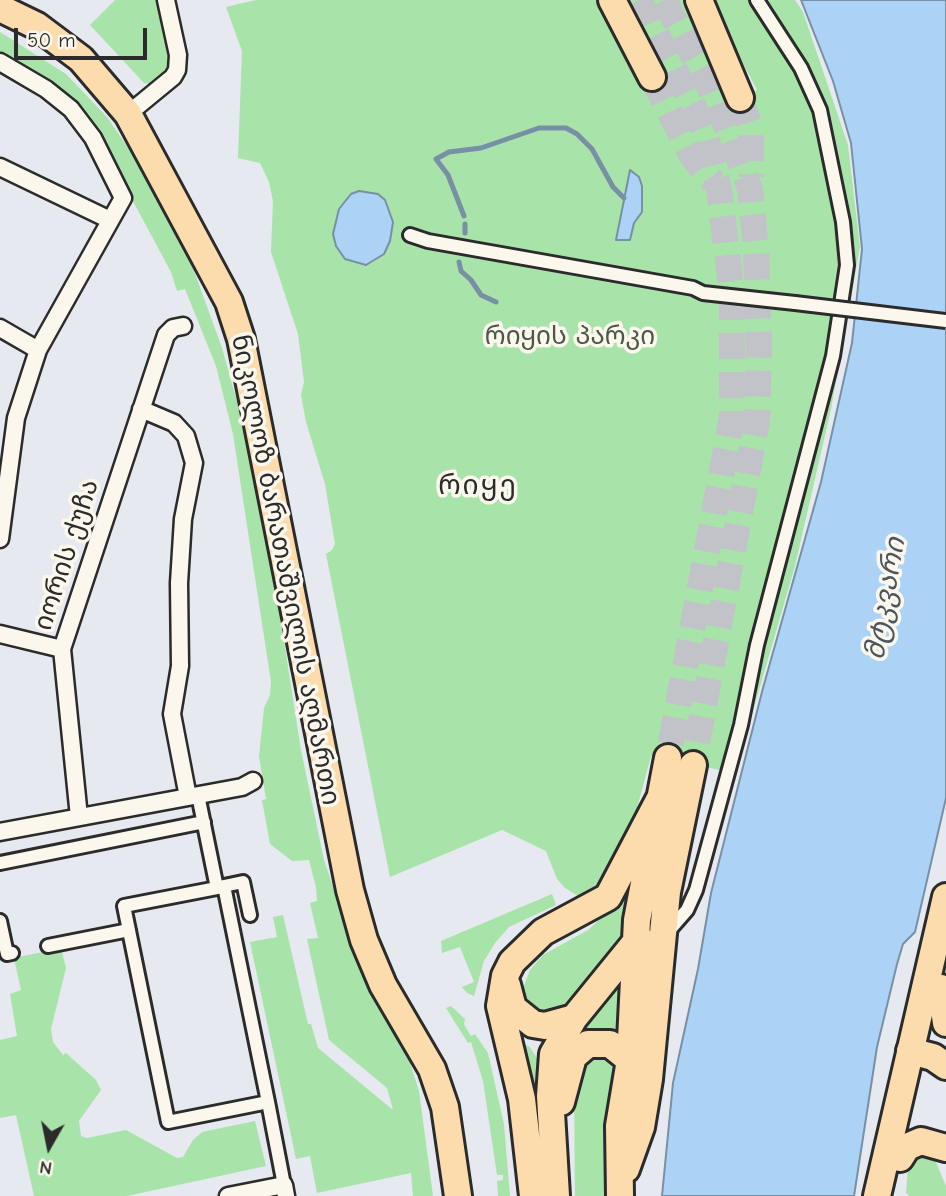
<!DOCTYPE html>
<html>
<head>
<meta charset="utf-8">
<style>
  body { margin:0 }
  #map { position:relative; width:946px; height:1196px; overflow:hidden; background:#e6e9ef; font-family:"Comic Neue",sans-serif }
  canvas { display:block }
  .north { position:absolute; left:14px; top:1112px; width:70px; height:70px; -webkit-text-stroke:5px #fbf7ec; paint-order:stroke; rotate:189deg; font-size:19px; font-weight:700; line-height:28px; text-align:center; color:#2b2b2b }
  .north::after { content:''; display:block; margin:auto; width:24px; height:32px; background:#2b2b2b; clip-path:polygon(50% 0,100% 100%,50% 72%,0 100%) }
  .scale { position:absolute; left:14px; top:28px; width:133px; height:32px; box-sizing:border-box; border:4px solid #2b2b2b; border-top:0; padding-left:9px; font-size:21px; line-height:24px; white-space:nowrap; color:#2b2b2b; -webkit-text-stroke:5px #fbf7ec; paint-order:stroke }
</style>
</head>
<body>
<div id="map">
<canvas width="946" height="1196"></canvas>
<div class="north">N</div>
<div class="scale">50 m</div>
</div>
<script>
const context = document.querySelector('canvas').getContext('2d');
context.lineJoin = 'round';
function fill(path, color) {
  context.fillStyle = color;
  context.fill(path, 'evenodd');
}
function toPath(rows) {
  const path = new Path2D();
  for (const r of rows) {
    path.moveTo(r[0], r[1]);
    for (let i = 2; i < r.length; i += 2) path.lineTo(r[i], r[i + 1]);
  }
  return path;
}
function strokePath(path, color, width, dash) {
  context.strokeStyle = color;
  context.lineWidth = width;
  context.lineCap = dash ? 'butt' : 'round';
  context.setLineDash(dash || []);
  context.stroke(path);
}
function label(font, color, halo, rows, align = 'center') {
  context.font = font + ' "Comic Neue","Noto Sans Georgian",sans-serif';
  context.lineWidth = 7;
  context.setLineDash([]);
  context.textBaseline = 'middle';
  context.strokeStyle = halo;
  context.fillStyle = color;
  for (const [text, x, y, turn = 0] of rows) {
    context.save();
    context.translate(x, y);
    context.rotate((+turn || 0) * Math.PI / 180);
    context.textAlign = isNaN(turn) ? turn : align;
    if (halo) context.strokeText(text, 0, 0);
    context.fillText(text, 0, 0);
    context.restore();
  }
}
fill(toPath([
  [115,0,159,0,172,56,171,69,153,84,144,83,90,25],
  [256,0,683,0,735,102,757,90,710,0,795,0,803,12,848,145,860,247,831,409,795,566,735,773,651,756,632,827,606,874,592,890,578,896,565,888,557,879,546,851,502,830,390,877,326,554,332,550,335,544,325,484,306,422,301,395,304,382,298,334,271,252,273,201,269,182,260,163,238,158,242,51,226,7],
  [0,32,66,74,107,117,150,180,189,257,222,348,241,416,273,571,301,750,324,860,364,978,410,1063,419,1091,433,1196,413,1196,411,1173,317,1193,310,1156,296,1159,250,942,277,937,273,917,283,915,308,1024,311,1024,318,1048,393,1110,387,1088,329,1040,307,939,318,938,310,903,317,901,316,887,309,860,292,861,270,844,262,800,266,799,259,756,264,708,270,695,271,682,233,434,216,366,185,289,177,291,171,272,98,136,0,59],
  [632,872,622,938,610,956,555,1017,531,1016,521,993,530,970,543,955,588,930,606,914,617,902],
  [552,894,556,905,509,927,495,943,484,961,474,996,467,993,462,987,474,982,460,947,442,953,441,941],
  [61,948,66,968,51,1029,53,1042,63,1055,66,1053,96,1080,101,1090,79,1121,81,1136,87,1138,126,1130,177,1158,183,1157,193,1140,202,1132,255,1121,266,1166,127,1196,34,1196,16,1115,0,1118,0,1040,17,1036,10,994,21,990,14,958],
  [620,980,618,1036,563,1053],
  [451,1006,465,1019,464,1024,471,1036,475,1034,488,1053,504,1124,510,1196,498,1196,497,1181,503,1180,503,1175,497,1175,483,1081,471,1042,468,1043,446,1008],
  [521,1044,529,1046,539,1061,538,1148],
  [601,1053,612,1062,617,1077,608,1196,575,1196,574,1090,580,1062],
  [926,1155,935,1160,946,1186,946,1196,910,1196,906,1193,908,1167,915,1159]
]), '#a8e3a9');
const water = toPath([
  [801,0,946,0,946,798,915,932,903,944,897,964,877,1047,854,1196,662,1196,673,1083,698,969,711,893,763,688,821,482,852,343,862,249,851,143,833,81,801,0],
  [630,170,639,177,642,186,642,212,634,223,630,240,616,240,630,170],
  [359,191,378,194,385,200,393,222,390,241,384,254,366,265,345,259,336,246,333,234,339,209,351,194,359,191]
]);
fill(water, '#acd3f6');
strokePath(water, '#7890a5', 2);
strokePath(toPath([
  [464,216,448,175,436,159,449,152,481,148,539,128,566,128,577,134,592,149,613,187,624,198],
  [465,224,465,233],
  [459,262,461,271,471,280,481,295,496,302]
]), '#7890a5', 5);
strokePath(toPath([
  [639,0,694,107,707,140,719,189,732,294,732,417,668,758],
  [664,0,709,86,730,135,750,189,756,249,759,346,757,421,693,765],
  [652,77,693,158,714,182],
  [740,98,751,131,751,177]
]), '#c1c3c8', 26, [26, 13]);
const pedestrian = toPath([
  [410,235,428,241,693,288,703,293,795,303],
  [198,795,217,888,124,906,168,1122,268,1102,284,1185],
  [0,863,204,822],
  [224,886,243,882,250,915],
  [217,888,224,886,268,1102],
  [0,921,7,954,12,953],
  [666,934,687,910,696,890,741,725,757,645,833,356,847,265,843,222,820,110,801,68,757,0],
  [48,946,129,930]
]);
const minor = toPath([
  [0,62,46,89,71,109,93,138,123,198,38,350,16,418,0,539],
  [128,114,173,77,177,70,178,55,166,0],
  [0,167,110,220],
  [0,328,38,350],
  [141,409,174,423,186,436,194,463,183,519,179,583,180,666,172,714,188,797],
  [0,634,62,649],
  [79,817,62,649,166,335,173,328,183,326],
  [0,832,242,787,253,781],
  [228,1196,284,1185,286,1196]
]);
const primary = toPath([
  [612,0,652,77],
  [699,0,740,98],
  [0,8,37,26,81,59,128,114,229,302,241,339,350,890,364,940,383,985,432,1069,445,1107,458,1196],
  [507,985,513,1008,533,1024,545,1026,574,1018],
  [941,988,946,1023],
  [910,1051,933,1057,946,1066],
  [561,1102,573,1057,588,1044,610,1044,630,1060],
  [900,1158,907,1147,921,1141,946,1148],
  [626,1169,641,1127,649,1079,667,892,693,765],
  [533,1196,522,1099,500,1006,505,976,512,962,543,932,608,897,659,800],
  [556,1196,550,1096,553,1054,574,1018,639,938],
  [620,1196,619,1126,630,1060,637,920,668,758]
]);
const trunk = toPath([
  [877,1196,946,897]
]);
strokePath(pedestrian, '#2b2b2b', 18);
strokePath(minor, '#2b2b2b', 21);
strokePath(primary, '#2b2b2b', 32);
strokePath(trunk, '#2b2b2b', 32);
strokePath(pedestrian, '#fbf7ec', 12);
strokePath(minor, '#fbf7ec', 16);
strokePath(primary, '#fcdcac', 26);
strokePath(trunk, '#fcdcac', 26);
const pedestrianBridge = toPath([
  [795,303,946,321]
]);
strokePath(pedestrianBridge, '#2b2b2b', 18, []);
strokePath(pedestrianBridge, '#fbf7ec', 12);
label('26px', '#4a594a', '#fbf7ec', [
  ["რიყის პარკი",570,337]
]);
label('26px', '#2b2b2b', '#fbf7ec', [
  ["იორის ქუჩა",67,555,-72],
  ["ნიკოლოზ ბარათაშვილის აღმართი",285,570,79]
]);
context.letterSpacing = '2px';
label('28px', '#2b2b2b', '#fbf7ec', [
  ["რიყე",478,486]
]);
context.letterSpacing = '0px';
label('italic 28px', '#4b555e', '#fbf7ec', [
  ["მტკვარი",886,599,-80]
]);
</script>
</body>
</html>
